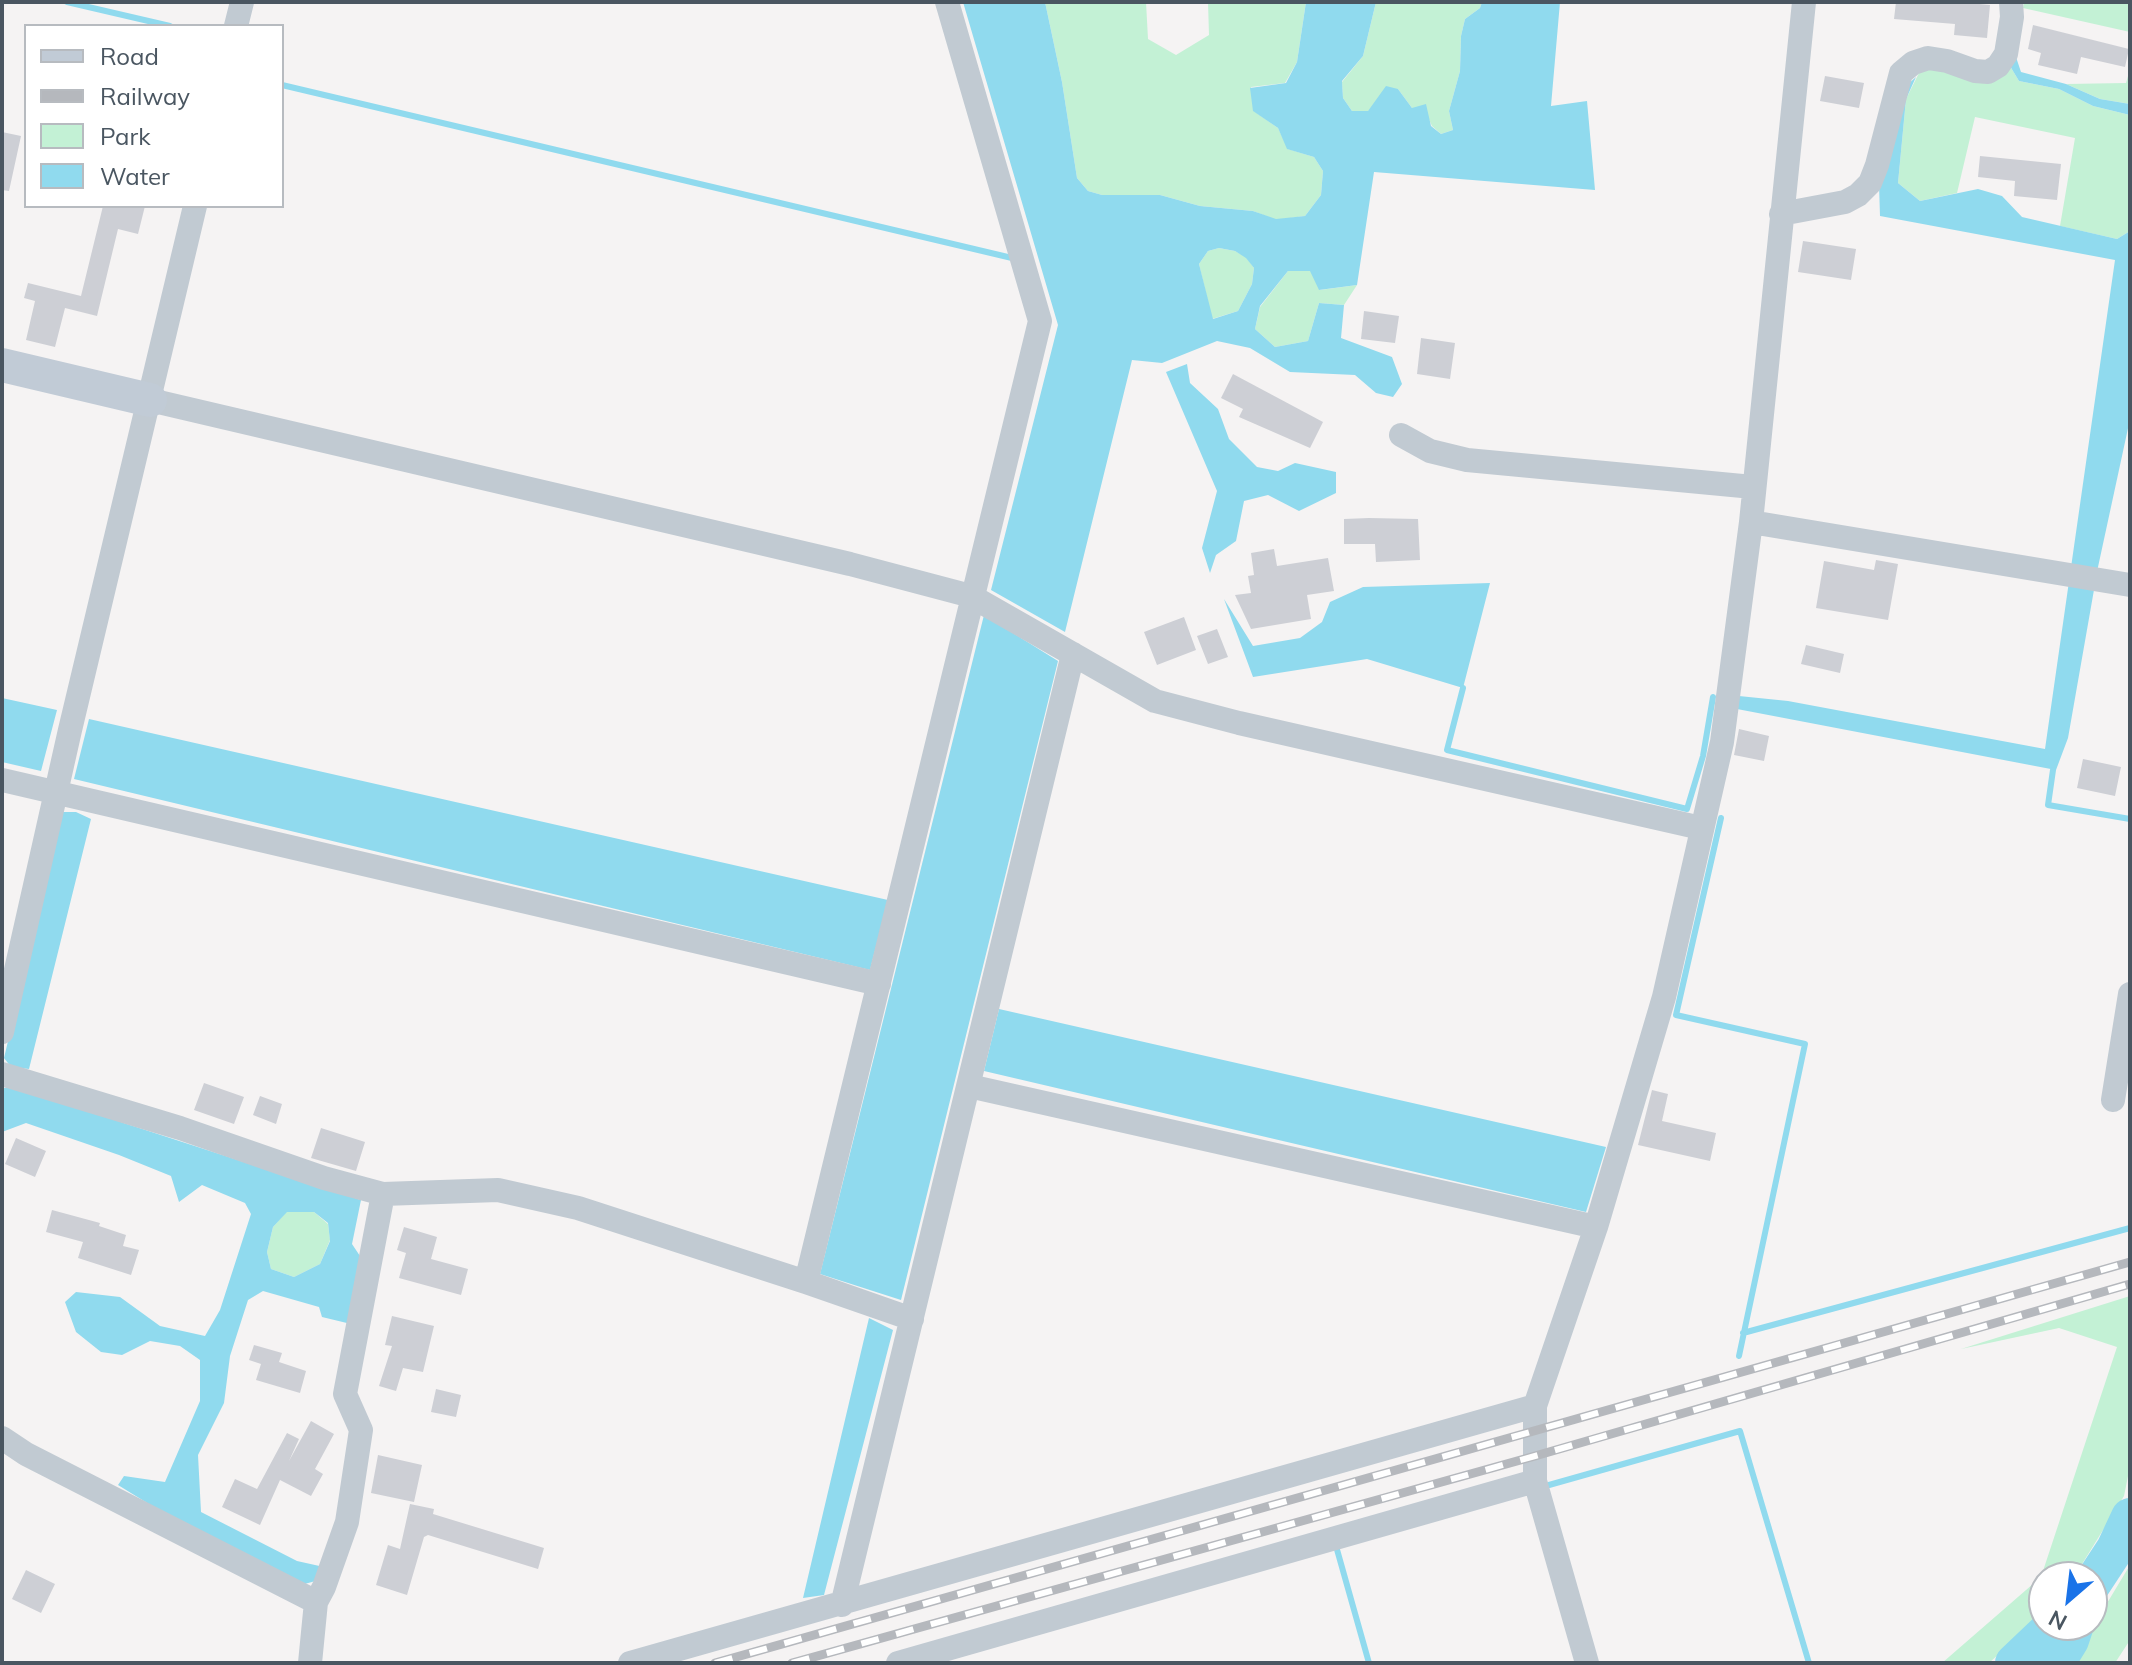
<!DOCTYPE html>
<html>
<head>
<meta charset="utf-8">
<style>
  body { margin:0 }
  #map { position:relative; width:2132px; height:1665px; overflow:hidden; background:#f5f3f3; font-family:Mulish,sans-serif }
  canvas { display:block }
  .frame { position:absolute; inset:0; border:4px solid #4a5661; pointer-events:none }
  .legend { position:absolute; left:24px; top:24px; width:260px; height:184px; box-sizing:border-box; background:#fff; border:2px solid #b7bbc0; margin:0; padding:10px 14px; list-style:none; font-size:24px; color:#4a5661 }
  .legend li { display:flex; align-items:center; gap:16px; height:40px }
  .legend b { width:40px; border:2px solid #b7bbc0 }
  .north { position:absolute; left:2028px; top:1561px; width:80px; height:80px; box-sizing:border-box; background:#fff; border:2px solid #b7bbc0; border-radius:50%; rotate:208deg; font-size:22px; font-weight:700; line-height:32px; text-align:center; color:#4a5661 }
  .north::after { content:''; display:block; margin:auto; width:28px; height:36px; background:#1a73e8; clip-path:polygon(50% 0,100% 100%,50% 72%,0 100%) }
</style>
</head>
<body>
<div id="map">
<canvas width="2132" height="1665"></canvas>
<div class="frame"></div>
<ul class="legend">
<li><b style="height:10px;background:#c1cbd6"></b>Road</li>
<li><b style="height:10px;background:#b5b8bd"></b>Railway</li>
<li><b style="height:22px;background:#c3f1d5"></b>Park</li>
<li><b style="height:22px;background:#90daee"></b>Water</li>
</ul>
<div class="north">N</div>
</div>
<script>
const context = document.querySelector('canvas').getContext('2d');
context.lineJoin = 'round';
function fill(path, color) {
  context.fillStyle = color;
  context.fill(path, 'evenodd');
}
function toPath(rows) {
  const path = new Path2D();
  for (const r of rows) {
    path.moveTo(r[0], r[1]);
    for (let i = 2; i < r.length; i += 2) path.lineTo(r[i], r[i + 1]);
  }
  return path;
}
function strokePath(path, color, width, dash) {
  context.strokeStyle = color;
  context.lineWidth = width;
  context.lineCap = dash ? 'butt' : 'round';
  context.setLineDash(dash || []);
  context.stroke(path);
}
fill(toPath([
  [1045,2,1146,2,1148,39,1176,55,1209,35,1208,2,1306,2,1297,62,1285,83,1251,87,1254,111,1278,128,1288,149,1314,157,1323,171,1321,195,1305,216,1276,220,1253,211,1200,206,1160,195,1102,195,1088,191,1077,178,1062,82],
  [1376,2,1482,2,1480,8,1465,19,1461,36,1460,71,1449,111,1453,130,1441,134,1432,126,1426,113,1412,108,1398,89,1368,111,1352,111,1343,98,1342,82,1363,56],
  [2024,2,2130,2,2130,32,2023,8],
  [2010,66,2019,81,2059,89,2093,106,2130,115,2130,231,2117,239,2060,226,2075,138,1975,117,1957,193,1920,201,1898,183,1906,99,1922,67],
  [2130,69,2130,104,2100,99,2066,84,2126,83],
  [1219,248,1235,251,1246,257,1254,268,1252,284,1238,311,1212,319,1199,264,1208,251],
  [1288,271,1311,271,1320,290,1357,285,1344,305,1319,303,1308,341,1275,347,1255,329,1260,307],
  [287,1211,314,1212,328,1224,330,1240,320,1264,294,1277,271,1269,267,1252,273,1227],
  [2130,1296,2130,1466,2124,1496,2074,1577,2044,1577,2044,1613,1989,1663,1942,1663,2041,1577,2117,1347,2059,1328,1961,1349],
  [2130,1565,2130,1640,2115,1663,2071,1663]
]), '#c3f1d5');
fill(toPath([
  [963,2,1045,2,1062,82,1077,178,1088,191,1102,195,1160,195,1200,206,1253,211,1276,219,1305,216,1321,195,1323,171,1314,157,1287,149,1278,128,1253,111,1250,88,1286,83,1297,62,1306,2,1376,2,1363,56,1342,81,1343,98,1352,111,1368,111,1386,86,1398,89,1412,108,1426,104,1431,126,1441,134,1453,130,1449,111,1460,71,1461,36,1465,19,1480,8,1482,2,1560,2,1551,106,1587,101,1595,190,1374,172,1357,285,1319,290,1310,271,1288,271,1260,306,1255,329,1275,347,1308,341,1319,303,1344,305,1341,338,1392,357,1402,384,1393,397,1376,393,1355,375,1290,372,1250,348,1217,341,1162,363,1132,360,1065,632,991,590,1058,325],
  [1219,248,1235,251,1246,258,1254,268,1252,284,1238,311,1213,319,1199,264,1208,251],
  [2015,54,2021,72,2066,84,2100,99,2130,104,2130,115,2093,106,2059,89,2019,81,2010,66],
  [1916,77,1906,99,1898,183,1920,201,1978,189,2002,196,2022,217,2117,239,2130,231,2130,419,2098,567,2068,738,2056,770,1737,709,1739,696,1788,701,2045,749,2115,260,1880,216,1879,184,1906,86],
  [1187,364,1190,383,1218,409,1229,439,1257,467,1278,471,1295,463,1336,472,1336,493,1299,511,1268,495,1244,501,1236,541,1216,555,1210,573,1202,548,1217,491,1166,372],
  [1490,583,1463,688,1367,659,1253,677,1224,599,1253,646,1300,638,1322,622,1330,602,1363,587],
  [984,615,1058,661,901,1300,820,1274],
  [2,698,57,710,41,771,2,762],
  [89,719,888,900,870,970,74,779],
  [62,812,76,812,91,819,29,1069,11,1067,4,1058],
  [999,1009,1606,1147,1586,1212,984,1071],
  [10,1086,361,1200,352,1244,364,1262,351,1324,322,1317,319,1307,263,1291,248,1300,230,1356,224,1403,198,1455,201,1512,297,1561,324,1567,319,1580,301,1585,186,1527,118,1485,124,1476,165,1482,200,1401,200,1360,180,1346,150,1341,122,1355,101,1352,76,1332,65,1302,76,1292,120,1297,160,1326,205,1336,220,1310,251,1214,245,1203,202,1185,179,1202,171,1176,119,1155,26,1123,2,1132,2,1089],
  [287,1212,314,1212,328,1223,330,1241,320,1264,294,1277,271,1269,267,1252,273,1227],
  [869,1318,893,1330,824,1595,803,1598]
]), '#90daee');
strokePath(toPath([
  [67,2,170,26],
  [282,85,1012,258],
  [1463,688,1447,750,1687,809,1703,756,1713,697],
  [2053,770,2048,805,2130,819],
  [1721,818,1676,1015,1805,1044,1739,1356],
  [1743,1333,2130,1228],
  [1549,1485,1740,1431,1809,1663],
  [1336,1546,1369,1663]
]), '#90daee', 6);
strokePath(toPath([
  [2092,1584,2115,1549,2130,1517],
  [2014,1663,2054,1625],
  [2056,1663,2070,1640,2075,1625]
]), '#90daee', 38);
fill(toPath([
  [1896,2,1958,2,1990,5,1987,38,1954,35,1955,24,1894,19],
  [2033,25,2129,49,2125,67,2081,57,2077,74,2038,65,2041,53,2028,49],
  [1825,76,1864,83,1859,108,1820,101],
  [2,132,21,136,9,191,2,190],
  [1980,156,2061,164,2057,200,2014,196,2015,181,1978,177],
  [103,206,145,206,138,234,118,229,97,316,65,308,55,347,26,340,35,301,24,298,28,283,81,296],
  [1803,241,1856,249,1851,280,1798,272],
  [1364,311,1399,316,1395,343,1361,339],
  [1421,338,1455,343,1450,379,1417,374],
  [1233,374,1323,422,1310,448,1239,417,1243,409,1221,398],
  [1369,518,1418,519,1420,560,1376,562,1375,544,1344,544,1344,519],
  [1274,549,1277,566,1328,558,1334,591,1307,595,1311,619,1251,629,1235,595,1251,593,1248,576,1254,575,1251,553],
  [1876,560,1898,564,1888,620,1816,608,1824,561,1874,570],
  [1184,617,1196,650,1157,665,1144,632],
  [1217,629,1228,657,1208,664,1197,636],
  [1806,645,1844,654,1840,673,1801,664],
  [1739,729,1769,736,1764,761,1734,755],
  [2083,759,2121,767,2115,796,2077,788],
  [204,1083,244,1097,234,1124,194,1110],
  [1652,1090,1668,1094,1662,1121,1716,1133,1710,1161,1638,1145],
  [260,1096,282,1104,276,1124,253,1115],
  [321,1128,365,1142,356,1171,311,1158],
  [16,1138,46,1151,35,1177,5,1164],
  [52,1210,100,1223,99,1226,126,1235,123,1246,139,1250,131,1275,78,1258,83,1242,46,1232],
  [404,1227,437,1237,431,1259,468,1269,461,1295,399,1278,406,1253,397,1250],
  [392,1316,434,1326,423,1372,403,1368,396,1391,379,1386,392,1346,385,1345],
  [254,1345,282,1353,279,1362,306,1371,300,1393,256,1380,261,1364,249,1360],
  [436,1389,461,1395,456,1417,431,1412],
  [311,1421,334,1434,315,1469,323,1474,311,1496,280,1480,260,1525,222,1507,235,1479,257,1489,287,1433,299,1439,289,1461],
  [378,1455,422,1465,414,1502,371,1493],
  [410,1504,434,1509,433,1514,544,1548,538,1569,428,1535,424,1537,407,1595,376,1585,388,1545,400,1549],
  [26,1570,55,1584,41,1613,12,1599]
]), '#cdcfd5');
strokePath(toPath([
  [236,26,242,2],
  [1781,214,1845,202,1858,195,1870,183,1877,165,1901,73,1913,63,1928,58,1947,61,1975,71,1988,72,1998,66,2006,54,2012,17,2011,2],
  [150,400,850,564,971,596,1155,701,1239,723,1701,828],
  [1401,435,1430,451,1467,460,1753,487],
  [1751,522,2130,585],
  [2,780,879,984],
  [2,1032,70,730,195,206],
  [2,1074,180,1128,324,1178,383,1194,498,1190,578,1208,806,1282,912,1319],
  [969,1086,1596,1227],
  [2113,1100,2130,994],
  [806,1282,1040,321,947,2],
  [2,1438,26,1454,316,1602],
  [842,1605,1073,654],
  [310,1663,316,1602,324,1587,347,1522,361,1430,345,1394,383,1194],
  [630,1663,1535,1406],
  [898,1663,1535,1481],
  [1587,1663,1535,1481,1535,1406,1596,1227,1664,997,1722,742,1751,522,1804,2]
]), '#c1cad2', 24);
strokePath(toPath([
  [2,365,150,400]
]), '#c1cbd6', 34);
const rail = toPath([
  [715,1663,2130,1262],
  [792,1663,1535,1456,2130,1284]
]);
strokePath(rail, '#b5b8bd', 9);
strokePath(rail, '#fff', 6, [18]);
</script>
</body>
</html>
